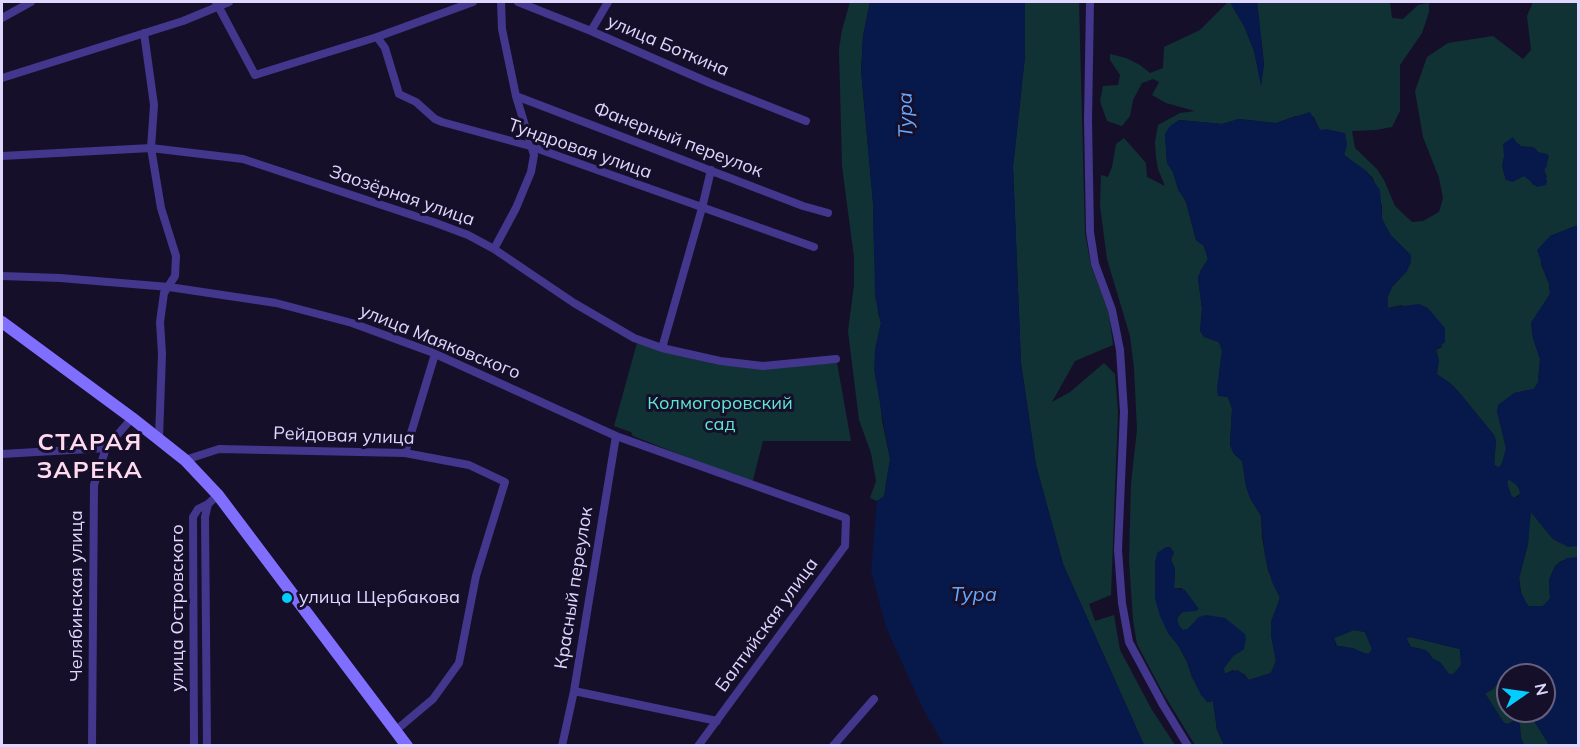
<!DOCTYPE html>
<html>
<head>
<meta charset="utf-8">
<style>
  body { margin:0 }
  #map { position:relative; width:1580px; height:747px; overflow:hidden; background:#160f2a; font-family:Mulish,sans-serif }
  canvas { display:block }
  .frame { position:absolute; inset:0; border:3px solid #e0d7ff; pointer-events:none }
  .north { position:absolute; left:1496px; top:663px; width:60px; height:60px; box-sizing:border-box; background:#160f2a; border:2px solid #675f7f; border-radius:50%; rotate:77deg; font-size:16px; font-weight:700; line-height:24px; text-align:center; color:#e0d7ff }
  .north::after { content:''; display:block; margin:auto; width:21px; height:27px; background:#03cdff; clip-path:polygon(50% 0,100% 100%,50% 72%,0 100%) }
</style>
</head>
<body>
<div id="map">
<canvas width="1580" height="747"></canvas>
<div class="frame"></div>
<div class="north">N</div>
</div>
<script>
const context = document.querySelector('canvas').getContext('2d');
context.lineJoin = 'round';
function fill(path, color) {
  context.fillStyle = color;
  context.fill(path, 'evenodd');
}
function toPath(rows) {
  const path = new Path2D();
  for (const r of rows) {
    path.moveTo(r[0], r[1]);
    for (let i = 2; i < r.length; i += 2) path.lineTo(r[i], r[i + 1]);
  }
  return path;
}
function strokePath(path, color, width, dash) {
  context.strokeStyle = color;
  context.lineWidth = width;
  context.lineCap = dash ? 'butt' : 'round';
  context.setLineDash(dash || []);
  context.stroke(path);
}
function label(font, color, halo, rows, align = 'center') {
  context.font = font + ' Mulish,sans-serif';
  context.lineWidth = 6;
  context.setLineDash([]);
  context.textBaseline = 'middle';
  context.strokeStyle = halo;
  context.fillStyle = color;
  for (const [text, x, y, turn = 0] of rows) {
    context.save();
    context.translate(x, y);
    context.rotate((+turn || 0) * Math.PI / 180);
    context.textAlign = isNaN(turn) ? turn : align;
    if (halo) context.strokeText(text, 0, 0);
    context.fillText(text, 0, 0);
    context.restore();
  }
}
fill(toPath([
  [850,2,870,2,863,36,861,70,873,203,874,247,878,313,881,323,875,350,882,421,890,459,884,497,877,501,870,498,876,481,871,453,859,420,848,331,854,285,854,257,842,166,839,49,842,30],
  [1025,2,1079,2,1085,233,1091,266,1109,313,1113,345,1075,361,1052,402,1070,392,1104,363,1115,374,1118,412,1111,595,1089,604,1095,621,1114,615,1120,650,1152,710,1175,745,1144,745,1063,564,1036,465,1021,363,1013,167,1025,56],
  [1228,2,1232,2,1231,4,1244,26,1254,51,1261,84,1264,64,1257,2,1390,2,1392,18,1403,19,1418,5,1429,3,1429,12,1422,33,1400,65,1400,111,1392,127,1376,130,1352,131,1355,148,1377,169,1385,182,1395,206,1412,222,1423,221,1439,212,1443,198,1439,178,1423,137,1415,91,1427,57,1448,43,1493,36,1523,59,1531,50,1527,16,1533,2,1578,2,1578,225,1550,236,1541,264,1549,284,1550,294,1531,323,1533,338,1540,359,1538,382,1534,389,1514,393,1497,411,1506,448,1505,458,1499,468,1494,465,1496,441,1494,435,1458,391,1450,383,1436,374,1439,361,1436,350,1442,347,1402,305,1388,308,1387,297,1392,287,1407,271,1382,219,1382,206,1373,178,1366,171,1344,155,1347,144,1320,131,1314,117,1296,116,1276,123,1239,119,1222,124,1179,120,1165,134,1167,163,1173,172,1178,189,1186,202,1196,240,1204,246,1208,259,1201,270,1198,278,1202,309,1200,331,1204,337,1219,342,1222,351,1219,374,1224,397,1228,397,1232,409,1230,445,1234,454,1242,461,1246,486,1250,498,1261,516,1262,538,1268,570,1280,598,1271,622,1271,635,1276,661,1271,673,1249,680,1244,674,1233,670,1224,674,1224,668,1233,656,1244,649,1199,617,1188,629,1183,630,1179,626,1177,619,1180,614,1186,610,1196,611,1182,588,1174,588,1175,569,1171,560,1174,552,1155,562,1155,598,1168,633,1178,645,1187,662,1192,677,1207,702,1213,701,1217,730,1224,745,1195,745,1163,693,1137,644,1133,620,1129,560,1131,483,1137,430,1134,368,1130,336,1107,259,1100,206,1101,175,1108,177,1112,167,1116,144,1124,138,1146,163,1147,177,1165,186,1158,169,1156,157,1155,142,1158,125,1180,113,1195,111,1166,103,1152,95,1159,82,1153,79,1142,83,1133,100,1130,116,1122,126,1107,121,1100,101,1103,86,1118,85,1120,75,1110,60,1110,54,1126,58,1140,65,1150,73,1163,68,1164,47,1200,30],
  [1517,143,1522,147,1533,147,1537,152,1549,156,1544,170,1547,177,1533,185,1531,181,1524,176,1520,177,1516,180,1506,180,1502,166,1504,157],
  [637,343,660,351,718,365,763,368,837,363,851,441,763,441,753,480,745,480,633,436,631,432,614,426],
  [1509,478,1516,483,1520,491,1520,494,1514,498,1511,495,1507,483],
  [1531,512,1552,538,1560,543,1578,546,1578,557,1561,561,1555,566,1549,580,1550,598,1548,602,1543,606,1531,608,1525,602,1522,597,1519,578,1528,544,1529,518],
  [1354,630,1365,632,1372,649,1370,653,1367,654,1346,647,1337,646,1334,638],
  [1410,637,1460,649,1461,664,1459,668,1453,674,1449,674,1440,662,1433,659,1429,653,1422,649,1411,647,1406,638],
  [1508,677,1508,711,1528,711,1549,745,1524,745,1521,738,1520,725,1515,720,1508,724,1504,723,1486,695,1486,693,1493,689,1496,684]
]), '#113234');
fill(toPath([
  [870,2,1025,2,1025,56,1013,167,1021,363,1036,465,1063,564,1144,745,944,745,923,709,886,627,871,571,877,501,884,496,890,459,874,370,875,350,881,323,875,296,873,203,861,70,863,36],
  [1232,2,1257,2,1264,64,1261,86,1254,51,1244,26,1231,4],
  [1310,112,1320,130,1326,129,1345,133,1347,144,1344,155,1366,171,1380,190,1382,219,1391,235,1411,255,1411,262,1407,271,1392,287,1388,297,1388,308,1419,304,1428,308,1445,328,1445,342,1436,350,1439,361,1437,374,1450,383,1458,391,1494,435,1496,441,1494,459,1495,467,1501,466,1506,448,1497,411,1498,405,1514,393,1534,389,1538,382,1540,359,1533,338,1531,323,1550,294,1549,284,1537,250,1550,236,1578,225,1578,546,1568,547,1552,538,1531,512,1528,544,1519,578,1520,590,1528,606,1543,606,1550,598,1549,580,1555,566,1567,558,1578,557,1578,745,1549,745,1528,711,1544,711,1544,675,1508,675,1508,677,1502,679,1493,689,1486,693,1486,695,1504,723,1508,724,1517,720,1519,722,1521,738,1524,745,1224,745,1217,730,1213,701,1207,702,1201,695,1192,677,1187,661,1178,645,1168,633,1160,616,1155,598,1155,562,1157,553,1166,547,1170,547,1174,552,1171,560,1175,569,1174,588,1185,590,1199,609,1196,611,1182,612,1177,619,1179,626,1183,630,1188,629,1199,617,1206,615,1225,618,1245,634,1246,639,1244,649,1233,656,1224,668,1225,674,1238,670,1249,680,1271,673,1276,661,1271,635,1271,622,1280,598,1272,582,1265,556,1261,516,1250,498,1246,486,1242,461,1234,454,1230,445,1232,409,1228,397,1218,396,1217,389,1222,351,1219,342,1204,337,1200,331,1202,309,1198,278,1201,270,1208,259,1204,246,1196,240,1186,202,1178,189,1173,172,1167,163,1165,134,1170,126,1179,120,1222,124,1239,119,1276,123],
  [1508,479,1519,487,1520,494,1518,497,1513,498,1511,495,1507,483],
  [1354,630,1365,632,1372,649,1370,653,1366,654,1353,648,1336,646,1334,638],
  [1410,637,1460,649,1461,664,1459,668,1453,674,1449,674,1440,662,1433,659,1426,650,1411,647,1406,639],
  [1513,137,1519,146,1533,147,1536,149,1538,152,1548,154,1547,166,1544,170,1547,181,1546,185,1537,187,1524,176,1513,182,1506,180,1502,166,1504,157,1503,144]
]), '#07194a');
strokePath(toPath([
  [216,2,255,75,377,37,473,2],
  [518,2,591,31,710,83,806,121],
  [1090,2,1088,120,1090,232,1095,264,1112,310,1120,350,1124,412,1118,550,1122,603,1129,642,1163,705,1188,746],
  [2,18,31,2],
  [591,31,608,2],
  [144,33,154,105,151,148,161,208,176,256,175,276,164,293,160,322,162,354,159,438],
  [377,37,385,48,399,94,416,102,435,119,442,122,530,146,814,247],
  [2,78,183,21,229,2],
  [516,96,803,206,828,213],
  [2,156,151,148,243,159,436,223,468,235,494,249,574,303,634,338,662,348,720,361,763,366,836,359],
  [494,249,516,208,531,172,534,155,516,96,502,29,501,2],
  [2,276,60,278,169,287,276,303,352,323,431,352,616,436,846,518,845,546,698,746],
  [662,348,702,208,711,170],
  [405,453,435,354],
  [2,454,106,448,132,418],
  [185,460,219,449,405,453,469,465,505,482,476,576,459,663,433,699,395,731],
  [574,691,717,721],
  [92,746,94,485,106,448],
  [194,746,193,517,198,509,208,504,218,495],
  [207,746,205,517,208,504],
  [562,746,574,691,616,436],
  [833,746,874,699]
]), '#42378c', 8);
strokePath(toPath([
  [2,322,132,418,185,460,218,495,407,746]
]), '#806eff', 12);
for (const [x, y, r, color] of [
  [287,598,6,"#03cdff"]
]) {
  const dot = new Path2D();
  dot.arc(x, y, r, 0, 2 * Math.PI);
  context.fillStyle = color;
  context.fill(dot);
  strokePath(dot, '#160f2a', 2);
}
label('18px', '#e0d7ff', '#160f2a', [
  ["улица Боткина",668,46,23],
  ["Фанерный переулок",678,140,21],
  ["Тундровая улица",580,149,19],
  ["Заозёрная улица",402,196,19],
  ["улица Маяковского",440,342,22],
  ["Рейдовая улица",344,436,2],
  ["Красный переулок",574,588,-81],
  ["Челябинская улица",77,596,-90],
  ["улица Островского",178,608,-90],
  ["Балтийская улица",767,625,-54]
]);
label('18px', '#5be8d2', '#160f2a', [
  ["Колмогоровский",720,404],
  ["сад",720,425]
]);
label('18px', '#e0d7ff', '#160f2a', [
  ["улица Щербакова",299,598]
], 'left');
label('italic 20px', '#65a9ff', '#160f2a', [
  ["Тура",906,115,-91],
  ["Тура",974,595]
]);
context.letterSpacing = '1.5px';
label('bold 24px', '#ffd9ee', '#160f2a', [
  ["СТАРАЯ",90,443],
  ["ЗАРЕКА",90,471]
]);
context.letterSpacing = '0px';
</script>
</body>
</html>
